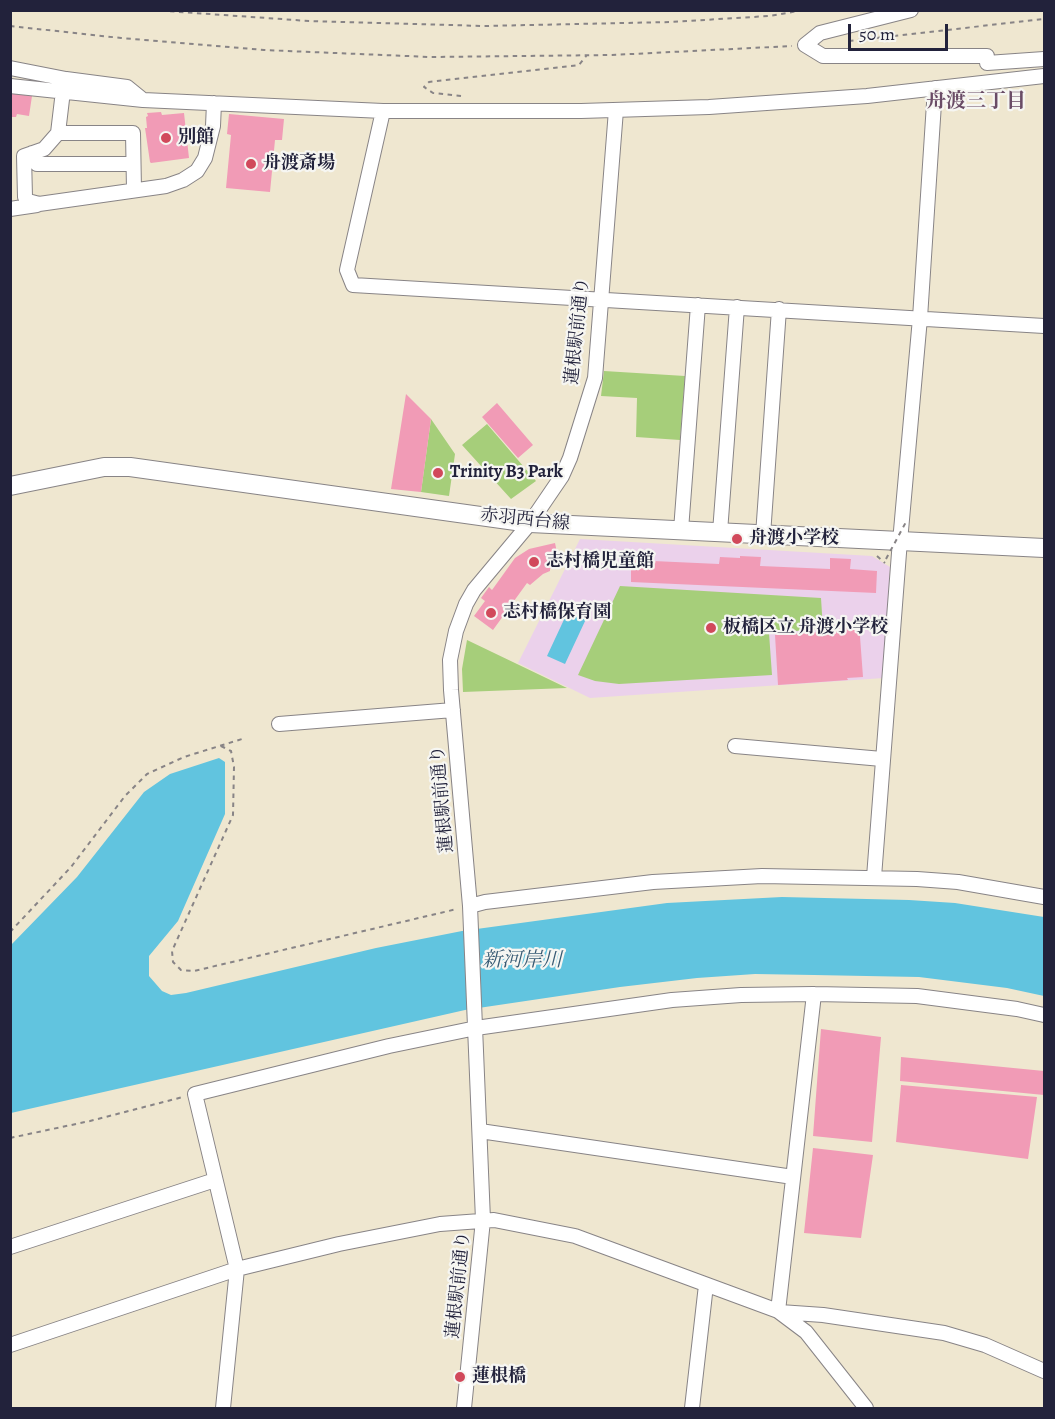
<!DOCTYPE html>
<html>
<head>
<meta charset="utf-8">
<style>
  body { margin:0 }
  #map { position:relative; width:1055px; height:1419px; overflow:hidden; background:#efe7d0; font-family:Alegreya,serif }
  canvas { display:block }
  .frame { position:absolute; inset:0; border:12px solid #22223b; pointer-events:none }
  .scale { position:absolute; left:848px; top:24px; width:100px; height:27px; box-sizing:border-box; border:3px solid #22223b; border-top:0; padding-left:8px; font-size:18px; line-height:21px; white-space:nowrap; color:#22223b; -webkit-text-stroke:4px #f6f6f2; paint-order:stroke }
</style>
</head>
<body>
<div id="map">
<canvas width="1055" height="1419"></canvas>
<div class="frame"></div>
<div class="scale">50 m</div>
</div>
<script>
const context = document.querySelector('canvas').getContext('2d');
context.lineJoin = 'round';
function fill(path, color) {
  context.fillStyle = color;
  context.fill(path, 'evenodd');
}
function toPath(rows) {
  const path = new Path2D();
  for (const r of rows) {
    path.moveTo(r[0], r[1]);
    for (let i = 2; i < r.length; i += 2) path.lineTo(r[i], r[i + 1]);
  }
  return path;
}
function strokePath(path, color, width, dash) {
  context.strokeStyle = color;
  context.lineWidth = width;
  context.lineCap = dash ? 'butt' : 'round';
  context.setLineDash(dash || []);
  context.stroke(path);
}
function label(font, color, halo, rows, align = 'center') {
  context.font = font + ' Alegreya,"Noto Serif JP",serif';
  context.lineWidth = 4.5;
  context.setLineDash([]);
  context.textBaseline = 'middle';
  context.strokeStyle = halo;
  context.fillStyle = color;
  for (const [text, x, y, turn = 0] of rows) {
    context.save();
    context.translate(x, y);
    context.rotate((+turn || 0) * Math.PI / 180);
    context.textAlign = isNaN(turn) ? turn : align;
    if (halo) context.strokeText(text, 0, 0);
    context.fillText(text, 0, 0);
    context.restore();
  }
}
fill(toPath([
  [580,539,872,556,890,567,884,678,590,698,518,663]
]), '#ebd1eb');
fill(toPath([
  [604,371,685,376,680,440,636,437,637,398,601,396],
  [431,419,455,454,449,496,421,492],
  [487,424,536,481,511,499,462,445],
  [620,586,821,598,823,629,769,633,772,675,619,684,595,681,578,675],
  [467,640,567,688,463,692,462,669]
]), '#a6ce7a');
fill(toPath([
  [568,611,586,619,565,664,547,656],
  [219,758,225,762,225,814,178,921,149,956,149,976,162,991,171,995,186,993,376,948,462,931,667,903,782,897,909,900,955,903,1044,917,1044,996,1007,988,919,977,814,975,755,974,697,978,620,987,465,1010,11,1113,11,945,77,877,144,792,170,774]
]), '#61c4df');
fill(toPath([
  [10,93,32,96,29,116,17,114,16,117,10,117],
  [161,112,162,115,184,113,189,158,151,163,150,162,145,128,147,128,146,117,148,116,147,113],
  [229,114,284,119,282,140,275,140,270,192,226,188,231,135,227,134],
  [406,394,431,419,421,492,391,489],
  [497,403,533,445,518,458,482,417],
  [555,543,560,567,550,569,550,571,543,574,530,585,527,583,493,630,474,616,485,601,481,598,489,587,492,590,515,558,529,549],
  [740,556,761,557,760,566,830,569,830,558,851,559,850,569,877,571,876,593,631,582,631,560,719,564,720,557,740,558],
  [859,623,863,677,847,678,848,680,778,685,775,635,834,631,833,625],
  [821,1029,881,1037,872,1142,813,1136],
  [901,1057,1044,1071,1044,1095,900,1081],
  [901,1085,1037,1097,1028,1159,896,1142],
  [813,1148,873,1155,861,1238,804,1233]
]), '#f19bb6');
const minor = toPath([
  [911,10,820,33,805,45,823,56,987,56,987,63,1044,59],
  [10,68,66,79,127,87,143,100],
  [10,86,143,100,383,111,581,111,709,107,867,96,1044,76],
  [63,91,58,133,44,149,24,156,25,197,28,201,39,204,166,186,183,180,197,171,205,158,213,126,214,103],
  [383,111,347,270,353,285,1044,326],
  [58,133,133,133,134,190],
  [32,153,37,164,133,164],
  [10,209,37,205],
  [681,530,698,305],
  [720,532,737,307],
  [763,535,779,309],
  [279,724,453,710],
  [735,746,882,759],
  [874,877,899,553,920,318,935,88],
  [470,906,485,902,653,882,762,876,917,879,958,882,1044,897],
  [480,1131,793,1177],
  [10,1247,215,1180],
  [778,1311,814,994],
  [780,1312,823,1315,944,1333,985,1345,1044,1371],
  [10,1345,237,1269,339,1244,440,1224,494,1220,575,1236,778,1311,806,1332,866,1408],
  [223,1408,237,1269,195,1094,389,1046,476,1028,672,1000,741,995,814,994,917,996,1017,1009,1044,1015],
  [464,1408,483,1220,470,906,451,690,450,660,456,631,466,604,474,590,530,523,562,476,570,458,595,378,616,110],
  [692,1408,706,1285]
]);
const major = toPath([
  [10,486,104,467,130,467,530,523,1044,548]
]);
strokePath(minor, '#888486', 16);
strokePath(major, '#888486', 20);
strokePath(toPath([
  [152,10,309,21,484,26,671,22,769,16,804,10],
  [10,26,121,38,264,50,430,57,612,55,792,46],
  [849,41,1044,19],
  [461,96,433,93,424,87,429,82,579,65,587,55],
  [877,556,885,563],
  [221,746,231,751,234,767,233,815,172,951,173,962,181,970,194,971,457,909],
  [10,932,71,867,125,796,147,774,184,757,242,739],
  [10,1138,90,1121,183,1097]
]), '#888486', 2, [4.5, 4.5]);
strokePath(minor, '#fff', 14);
strokePath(major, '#fff', 18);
strokePath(toPath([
  [886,559,906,522]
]), '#888486', 2, [4.5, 4.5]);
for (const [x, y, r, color] of [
  [166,138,6,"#d1495b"],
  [251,164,6,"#d1495b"],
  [438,473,6,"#d1495b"],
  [737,539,6,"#d1495b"],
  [534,562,6,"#d1495b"],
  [491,613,6,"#d1495b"],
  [711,628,6,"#d1495b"],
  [460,1377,6,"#d1495b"]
]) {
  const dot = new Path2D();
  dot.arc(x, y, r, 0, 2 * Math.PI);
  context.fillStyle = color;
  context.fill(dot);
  strokePath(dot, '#f6f6f2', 2);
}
label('bold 18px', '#22223b', '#f6f6f2', [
  ["別館",178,138],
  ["舟渡斎場",263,164],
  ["Trinity B3 Park",450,473],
  ["舟渡小学校",749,539],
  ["志村橋児童館",546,562],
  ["志村橋保育園",503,613],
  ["板橋区立 舟渡小学校",723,628],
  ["蓮根橋",472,1377]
], 'left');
label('18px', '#22223b', '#f6f6f2', [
  ["蓮根駅前通り",578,331,-84],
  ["赤羽西台線",525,520,6],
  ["蓮根駅前通り",443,799,-95],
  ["蓮根駅前通り",459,1285,-84]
]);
label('bold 20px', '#6a4c66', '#f6f6f2', [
  ["舟渡三丁目",976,102]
]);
label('italic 20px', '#385b74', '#f6f6f2', [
  ["新河岸川",522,961]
]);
</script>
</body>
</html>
